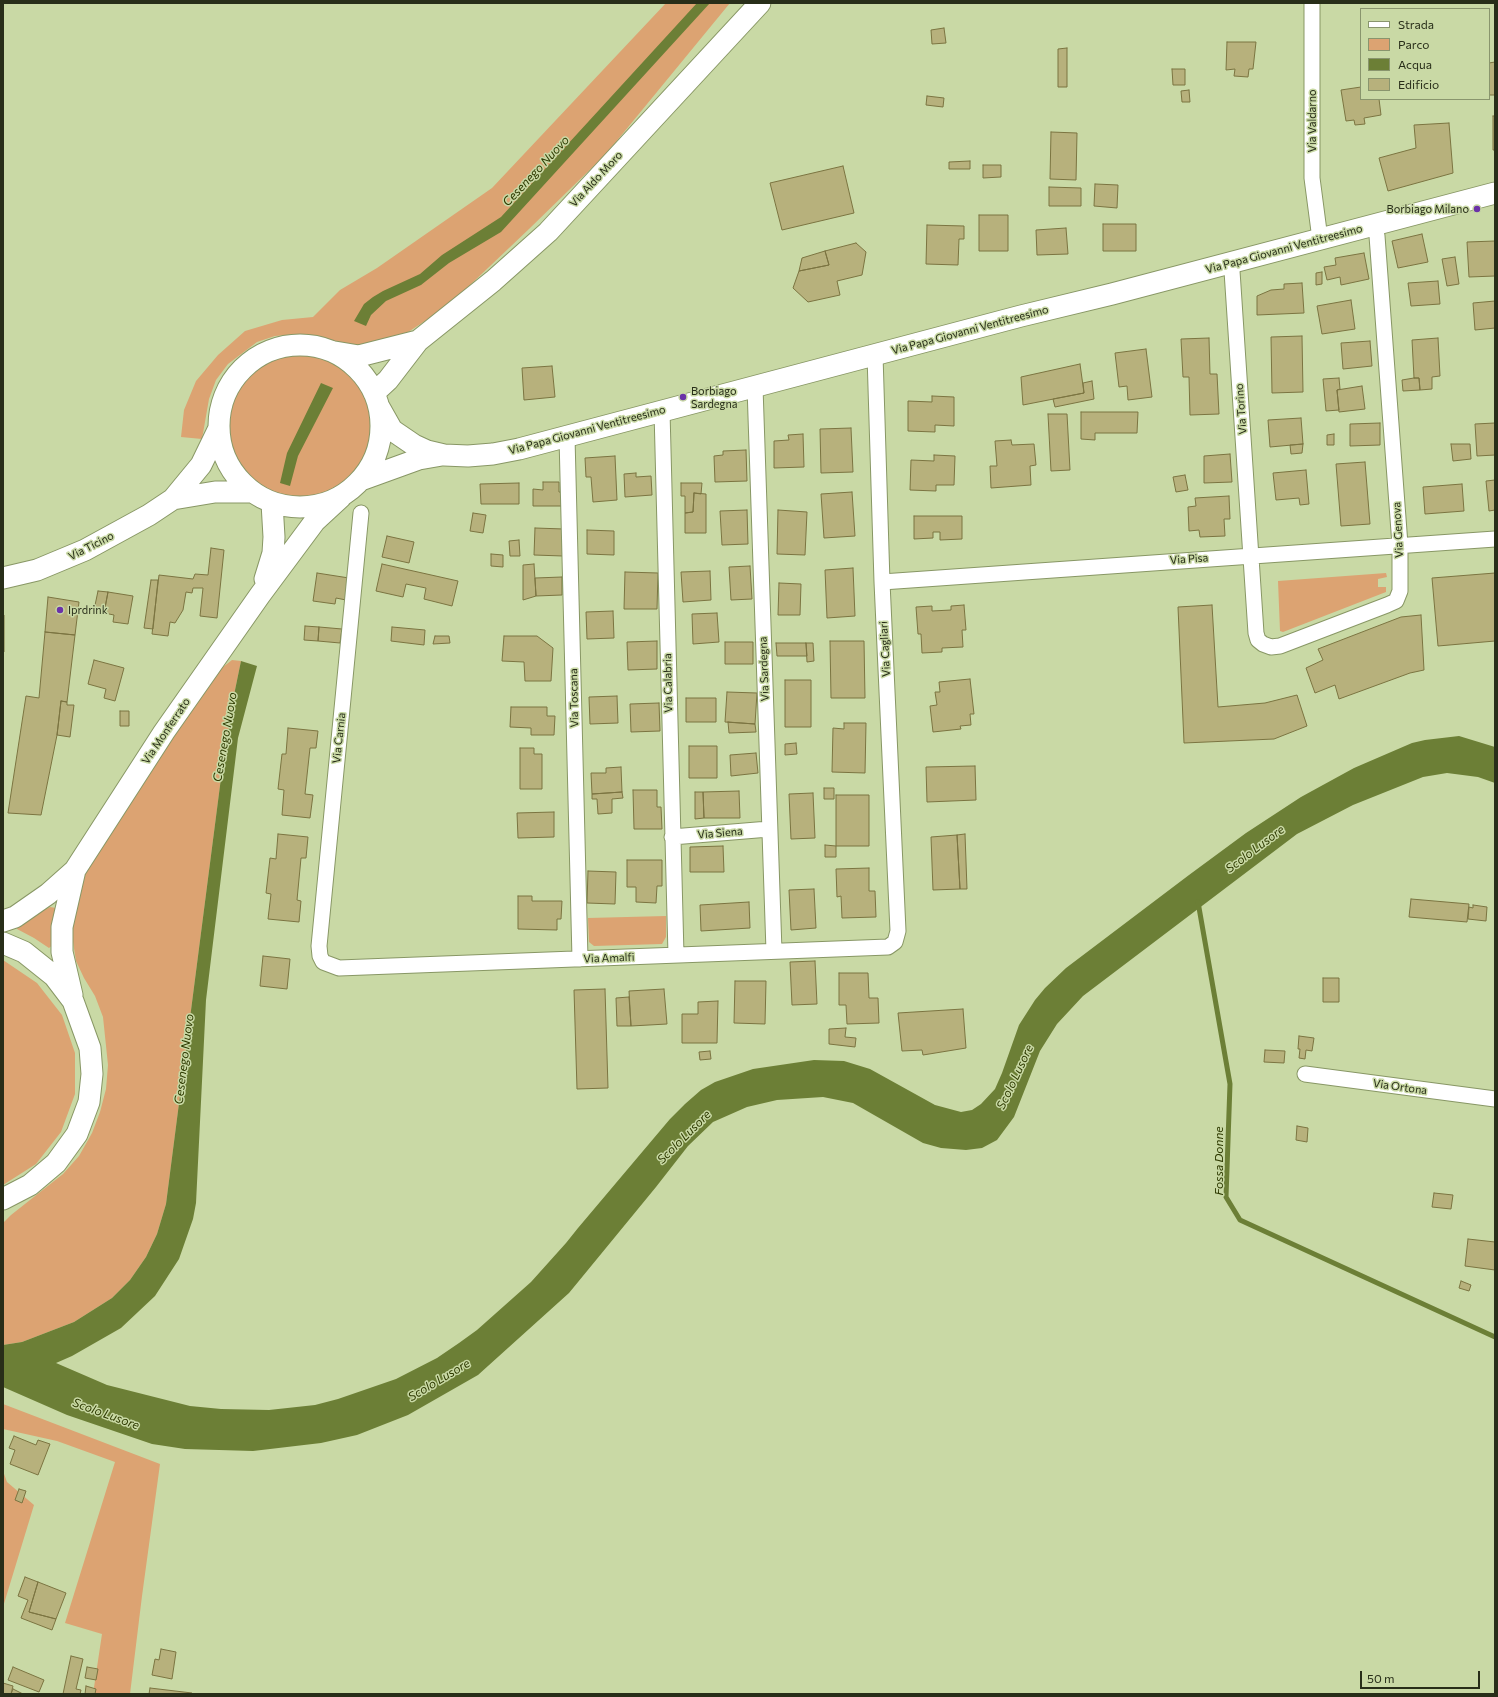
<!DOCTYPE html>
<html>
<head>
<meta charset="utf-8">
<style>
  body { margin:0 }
  #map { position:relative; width:1498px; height:1697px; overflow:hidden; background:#c9d9a5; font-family:Commissioner,sans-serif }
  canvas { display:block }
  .frame { position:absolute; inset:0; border:4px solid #282e19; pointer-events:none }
  .legend { position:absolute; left:1360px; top:8px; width:130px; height:92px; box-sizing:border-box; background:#c9d9a5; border:1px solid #89956d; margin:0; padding:5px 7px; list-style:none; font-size:12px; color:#282e19 }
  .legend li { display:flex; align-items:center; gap:8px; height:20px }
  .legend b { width:20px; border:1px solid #89956d }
  .scale { position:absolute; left:1360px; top:1671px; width:120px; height:18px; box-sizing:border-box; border:2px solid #282e19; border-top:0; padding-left:5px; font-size:12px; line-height:14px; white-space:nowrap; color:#282e19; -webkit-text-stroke:3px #c9d9a5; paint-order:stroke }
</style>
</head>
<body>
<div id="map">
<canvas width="1498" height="1697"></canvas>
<div class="frame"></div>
<ul class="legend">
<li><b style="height:5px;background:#fff"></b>Strada</li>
<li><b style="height:11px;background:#dca372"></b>Parco</li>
<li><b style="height:11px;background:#6c7f36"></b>Acqua</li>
<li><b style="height:11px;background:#b7b17c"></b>Edificio</li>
</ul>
<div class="scale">50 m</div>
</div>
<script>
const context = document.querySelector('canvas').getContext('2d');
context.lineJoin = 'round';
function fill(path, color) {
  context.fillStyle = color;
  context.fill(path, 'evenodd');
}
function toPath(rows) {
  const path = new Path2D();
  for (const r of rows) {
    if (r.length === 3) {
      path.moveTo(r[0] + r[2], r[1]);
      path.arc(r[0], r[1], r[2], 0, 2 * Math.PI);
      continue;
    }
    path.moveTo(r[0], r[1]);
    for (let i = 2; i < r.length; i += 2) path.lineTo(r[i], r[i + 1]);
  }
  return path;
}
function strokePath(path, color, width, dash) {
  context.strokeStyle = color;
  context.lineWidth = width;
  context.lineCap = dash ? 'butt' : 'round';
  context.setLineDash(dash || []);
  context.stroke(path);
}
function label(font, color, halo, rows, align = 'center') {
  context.font = font + ' Commissioner,sans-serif';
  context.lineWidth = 3;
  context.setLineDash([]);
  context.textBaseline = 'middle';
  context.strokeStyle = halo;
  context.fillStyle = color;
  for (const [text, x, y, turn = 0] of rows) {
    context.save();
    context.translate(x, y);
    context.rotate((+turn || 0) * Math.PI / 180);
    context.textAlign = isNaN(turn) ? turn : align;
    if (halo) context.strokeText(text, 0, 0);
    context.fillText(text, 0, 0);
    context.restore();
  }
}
fill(toPath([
  [666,3,730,3,606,154,529,229,448,306,399,338,361,349,298,334,275,336,257,342,228,364,216,380,209,399,202,439,181,437,184,410,196,381,218,355,245,331,282,320,313,317,340,290,377,268,492,188],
  [300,428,74],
  [1386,573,1387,577,1378,579,1378,587,1386,587,1386,592,1283,632,1280,631,1278,581],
  [232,660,241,661,234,695,221,778,166,1204,157,1234,146,1257,130,1280,112,1298,74,1322,22,1342,3,1345,3,1223,11,1215,63,1174,79,1156,92,1133,100,1112,106,1089,108,1065,103,1017,95,996,84,978,76,961,73,942,73,919,81,882,96,854,214,674],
  [50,907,56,908,54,944,49,948,34,938,17,929,16,924],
  [666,916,666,937,662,944,594,946,589,942,588,918],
  [3,960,37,983,62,1015,75,1053,75,1094,61,1132,36,1164,3,1185],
  [3,1404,160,1464,142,1596,130,1694,93,1694,102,1634,65,1623,115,1462,57,1441,3,1429],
  [3,1471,7,1482,34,1505,3,1607]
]), '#dca372');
fill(toPath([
  [697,3,710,3,501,232,449,263,421,285,386,301,371,315,366,326,354,321,364,304,373,297,383,291,420,274,442,255,501,217],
  [321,383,333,388,298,456,290,486,280,483,287,453],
  [241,661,257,666,238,738,206,1000,196,1203,193,1219,179,1259,155,1296,121,1328,72,1356,56,1363,107,1385,190,1406,221,1409,269,1410,315,1405,338,1399,396,1379,437,1358,459,1343,477,1330,531,1282,566,1243,578,1228,670,1119,685,1104,701,1090,715,1082,753,1069,814,1060,844,1061,870,1069,935,1105,961,1112,972,1110,981,1104,995,1089,1002,1073,1019,1025,1035,1000,1045,988,1066,968,1189,875,1246,833,1301,797,1354,768,1412,743,1425,740,1459,736,1495,747,1495,783,1478,777,1447,773,1423,777,1353,805,1297,834,1083,996,1057,1024,1040,1051,1014,1117,997,1140,982,1148,966,1150,941,1148,923,1143,853,1103,823,1097,777,1100,747,1107,713,1122,688,1146,656,1187,569,1293,478,1375,408,1415,357,1435,321,1443,253,1451,185,1449,152,1444,67,1415,3,1387,3,1345,22,1342,74,1322,112,1298,130,1280,146,1257,157,1234,166,1204,221,778,234,695]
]), '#6c7f36');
strokePath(toPath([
  [1198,902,1230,1084,1226,1197,1240,1220,1495,1337]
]), '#6c7f36', 5);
const building = toPath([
  [944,28,946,43,932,44,931,30,944,28],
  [1227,42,1256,42,1253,69,1249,69,1248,77,1234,76,1235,69,1226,70,1227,42],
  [1067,48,1067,87,1058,87,1058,49,1067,48],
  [1495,62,1495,95,1489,95,1489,63,1495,62],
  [1172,69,1185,69,1185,85,1173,85,1172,69],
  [1361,87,1361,99,1379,99,1381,115,1364,118,1365,124,1355,125,1354,120,1346,121,1341,90,1361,87],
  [1189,90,1190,102,1182,102,1181,91,1189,90],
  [927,96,944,98,943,107,926,105,927,96],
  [1493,116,1495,116,1495,150,1493,150,1493,116],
  [1449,123,1453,173,1388,191,1379,158,1416,148,1414,125,1449,123],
  [1051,132,1077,133,1076,180,1050,179,1051,132],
  [970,161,970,169,949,169,949,162,970,161],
  [983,165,1001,165,1001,177,983,178,983,165],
  [843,166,854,213,782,230,770,183,843,166],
  [1095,184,1118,185,1117,208,1094,206,1095,184],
  [1049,187,1081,188,1081,206,1049,206,1049,187],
  [979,215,1008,215,1008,251,979,251,979,215],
  [1103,224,1136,224,1136,251,1103,251,1103,224],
  [927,225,964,226,964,239,959,239,958,265,926,264,927,225],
  [1066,228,1068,254,1037,255,1036,230,1066,228],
  [1422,234,1428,262,1398,268,1392,241,1422,234],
  [1495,241,1495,276,1469,277,1467,242,1495,241],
  [856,243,866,252,862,275,837,281,840,295,808,302,793,288,799,271,829,265,825,251,856,243],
  [825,251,829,265,799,271,802,258,825,251],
  [1364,253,1369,279,1341,285,1340,277,1327,280,1324,267,1336,265,1335,258,1364,253],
  [1455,257,1459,284,1447,286,1442,259,1455,257],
  [1322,272,1322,284,1316,285,1316,273,1322,272],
  [1438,281,1440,304,1411,306,1408,283,1438,281],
  [1302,283,1304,313,1257,315,1257,296,1271,290,1284,289,1284,284,1302,283],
  [1351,300,1355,329,1322,334,1317,306,1351,300],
  [1495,301,1495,328,1475,330,1473,303,1495,301],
  [1302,336,1303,392,1272,393,1271,337,1302,336],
  [1209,338,1210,374,1217,374,1219,414,1190,415,1189,377,1183,377,1181,339,1209,338],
  [1438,338,1440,376,1432,377,1432,389,1420,390,1419,378,1414,378,1412,340,1438,338],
  [1370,341,1372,366,1343,369,1341,343,1370,341],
  [1146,349,1152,397,1128,400,1127,386,1119,387,1115,353,1146,349],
  [1080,364,1084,393,1023,405,1021,377,1080,364],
  [552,366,555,397,524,400,522,368,552,366],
  [1339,378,1340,389,1337,390,1339,410,1326,411,1323,379,1339,378],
  [1414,378,1419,378,1420,390,1403,391,1402,380,1414,378],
  [1092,381,1094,399,1055,407,1053,399,1084,393,1083,383,1092,381],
  [1362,386,1365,409,1339,412,1337,390,1362,386],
  [932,396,954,397,954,426,935,425,935,432,908,431,908,401,932,402,932,396],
  [1081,412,1138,412,1137,433,1095,433,1095,440,1081,439,1081,412],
  [1048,414,1067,414,1070,470,1051,471,1048,414],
  [1301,418,1303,444,1270,447,1268,420,1301,418],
  [1380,423,1380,445,1350,446,1350,424,1380,423],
  [1495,423,1495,455,1477,456,1475,424,1495,423],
  [851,428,853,472,821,473,820,429,851,428],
  [803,434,804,467,774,468,774,441,789,440,788,435,803,434],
  [1334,434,1334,445,1327,445,1327,435,1334,434],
  [1011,440,1012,445,1034,444,1036,465,1030,466,1031,485,991,488,990,466,997,466,995,441,1011,440],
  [1303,444,1302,453,1291,454,1290,445,1303,444],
  [1451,444,1470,444,1471,459,1453,461,1451,444],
  [746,450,747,481,715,482,714,456,723,455,723,451,746,450],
  [1230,454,1232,482,1204,483,1204,456,1230,454],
  [934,455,955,456,954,485,936,485,936,491,910,490,911,460,934,461,934,455],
  [615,456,617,500,593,502,591,477,586,477,585,458,615,456],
  [1365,462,1370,524,1341,526,1336,464,1365,462],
  [1306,470,1309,504,1300,505,1299,498,1276,500,1273,473,1306,470],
  [636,473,636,477,651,476,652,495,625,497,624,474,636,473],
  [1185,475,1188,490,1176,492,1173,477,1185,475],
  [1495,480,1495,510,1489,511,1486,481,1495,480],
  [543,482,559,482,559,492,563,492,563,506,533,506,533,489,543,490,543,482],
  [519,483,519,504,481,504,480,484,519,483],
  [681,483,702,483,701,494,694,493,693,512,685,513,685,496,681,496,681,483],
  [1462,484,1464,511,1425,514,1423,487,1462,484],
  [852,492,855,536,824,538,821,494,852,492],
  [694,493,706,494,706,533,685,533,685,513,693,512,694,493],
  [1229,496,1230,519,1224,519,1225,536,1200,537,1199,530,1189,531,1188,507,1196,506,1195,498,1229,496],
  [747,510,748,544,722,545,720,511,747,510],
  [778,510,807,512,805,555,777,554,778,510],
  [473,513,486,515,483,533,470,531,473,513],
  [914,516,962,516,962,539,940,540,940,532,933,532,933,538,914,539,914,516],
  [535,528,564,529,563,556,534,555,535,528],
  [587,530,614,531,614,555,587,554,587,530],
  [387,536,414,542,409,563,382,557,387,536],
  [519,540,520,556,510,556,509,541,519,540],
  [211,548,224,550,217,618,200,616,203,588,193,588,192,593,186,592,183,610,175,623,170,622,168,636,152,634,159,575,193,579,195,574,208,575,211,548],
  [491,554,503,555,503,567,491,566,491,554],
  [382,564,458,581,452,606,424,599,426,588,406,584,403,597,376,591,382,564],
  [534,564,536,596,523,600,523,565,534,564],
  [750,566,752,599,731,600,729,567,750,566],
  [853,568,855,616,827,618,825,570,853,568],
  [710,571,711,600,683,602,681,572,710,571],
  [625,572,658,573,657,609,624,609,625,572],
  [317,573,349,578,346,600,336,598,335,604,313,601,317,573],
  [1495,573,1495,641,1438,646,1432,578,1495,573],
  [562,577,562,595,536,596,535,578,562,577],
  [151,580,158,580,153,629,144,628,151,580],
  [779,583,801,584,800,615,778,615,779,583],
  [98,591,108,592,104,613,94,610,98,591],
  [108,592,133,596,128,624,113,622,114,615,104,613,108,592],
  [48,597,79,602,75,635,45,632,48,597],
  [964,605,966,630,962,630,963,647,942,648,942,652,922,653,921,634,918,634,916,607,932,606,932,611,951,610,951,606,964,605],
  [1212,605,1218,707,1265,703,1297,695,1307,726,1274,739,1184,743,1178,607,1212,605],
  [613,611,614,638,587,639,586,612,613,611],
  [717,613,719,642,693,644,692,614,717,613],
  [3,615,4,615,4,652,3,652,3,615],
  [1421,615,1424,670,1410,673,1339,699,1335,685,1315,693,1306,668,1323,660,1318,649,1401,617,1421,615],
  [305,626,319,627,318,641,304,640,305,626],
  [319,627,342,629,340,643,318,641,319,627],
  [392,627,425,630,424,645,391,641,392,627],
  [45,632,75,635,67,702,61,701,57,735,41,815,8,813,26,696,39,698,45,632],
  [435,636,449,636,450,643,433,644,435,636],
  [504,636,537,636,553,648,551,681,525,681,524,662,502,661,504,636],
  [657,641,657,669,628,670,627,642,657,641],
  [830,641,864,641,865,698,831,698,830,641],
  [725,642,753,642,753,664,725,664,725,642],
  [776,643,806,643,807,656,777,656,776,643],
  [806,643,813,643,814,661,807,662,806,643],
  [94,660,124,668,115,701,104,698,106,689,88,684,94,660],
  [970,679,974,714,970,714,971,725,960,726,961,729,933,732,930,706,937,705,935,692,940,692,939,682,970,679],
  [785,680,811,680,811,727,785,727,785,680],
  [727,692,757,693,755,724,725,722,727,692],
  [617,696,618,723,590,724,589,697,617,696],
  [686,698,716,698,716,722,686,722,686,698],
  [61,701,67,702,67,705,74,705,70,737,57,735,61,701],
  [659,703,660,731,631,732,630,704,659,703],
  [511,707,547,707,547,716,555,716,554,735,531,735,531,728,510,727,511,707],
  [120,711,129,711,129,726,120,726,120,711],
  [728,722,755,724,756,732,729,733,728,722],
  [844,723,866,723,865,773,832,772,833,728,844,729,844,723],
  [288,728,318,731,316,748,310,748,305,794,313,795,310,818,282,815,284,790,278,789,282,754,286,754,288,728],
  [796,743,797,754,785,755,785,744,796,743],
  [689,746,717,746,717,778,689,778,689,746],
  [520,748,534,748,534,754,542,754,542,789,520,789,520,748],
  [756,753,758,773,731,776,730,755,756,753],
  [975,766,976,800,927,802,926,767,975,766],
  [621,767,622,792,592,794,591,773,606,773,606,768,621,767],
  [824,788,834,788,834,799,824,799,824,788],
  [633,790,657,790,657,807,661,807,662,829,634,829,633,790],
  [739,791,740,818,704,818,703,792,739,791],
  [622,792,623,798,612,799,612,813,598,814,597,799,592,799,592,794,622,792],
  [695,792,703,792,704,818,695,819,695,792],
  [813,793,815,838,791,839,789,794,813,793],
  [836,795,869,795,869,846,836,846,836,795],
  [554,812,554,837,518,838,517,813,554,812],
  [278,834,308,837,306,858,301,858,297,900,301,901,299,922,268,919,271,894,266,893,270,858,276,859,278,834],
  [965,834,967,889,960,889,957,835,965,834],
  [957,835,960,889,933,890,931,837,957,835],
  [825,845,836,846,836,857,825,857,825,845],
  [723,846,724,872,690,872,690,847,723,846],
  [627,860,662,860,662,886,657,886,656,903,636,902,636,887,627,887,627,860],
  [869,868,869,891,875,891,876,917,842,918,841,896,837,897,836,869,869,868],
  [588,871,616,872,615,904,587,903,588,871],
  [814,889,816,928,791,930,789,890,814,889],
  [518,896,532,896,532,901,562,901,561,919,557,919,557,930,518,929,518,896],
  [1411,899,1469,904,1467,922,1409,917,1411,899],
  [749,902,750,928,701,931,700,905,749,902],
  [1473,905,1487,907,1486,921,1468,919,1469,907,1473,908,1473,905],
  [263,956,290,959,287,989,260,986,263,956],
  [815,961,817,1004,792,1005,790,962,815,961],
  [839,973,868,973,869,998,878,998,879,1023,847,1024,846,1005,839,1005,839,973],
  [1323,978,1339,978,1339,1002,1323,1002,1323,978],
  [735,981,766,981,765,1024,734,1023,735,981],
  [605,989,608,1088,577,1089,574,990,605,989],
  [664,989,667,1024,631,1026,629,991,664,989],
  [629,997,631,1026,617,1026,616,998,629,997],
  [718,1001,717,1043,682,1043,682,1014,698,1014,698,1002,718,1001],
  [963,1009,966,1048,923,1055,922,1050,902,1051,898,1013,963,1009],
  [846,1028,845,1037,856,1038,855,1047,829,1044,829,1029,846,1028],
  [1299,1036,1314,1038,1312,1051,1306,1050,1305,1059,1299,1058,1300,1049,1298,1049,1299,1036],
  [1265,1050,1285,1051,1284,1063,1264,1062,1265,1050],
  [710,1051,711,1059,700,1060,699,1052,710,1051],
  [1297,1126,1308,1128,1307,1142,1296,1140,1297,1126],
  [1434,1193,1453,1195,1451,1209,1432,1207,1434,1193],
  [1468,1239,1495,1242,1495,1270,1465,1266,1468,1239],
  [1461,1281,1471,1285,1469,1291,1459,1288,1461,1281],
  [14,1436,36,1445,38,1440,50,1444,38,1475,10,1464,15,1450,9,1448,14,1436],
  [19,1489,26,1491,22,1503,15,1500,19,1489],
  [25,1577,38,1582,29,1612,56,1619,52,1630,21,1618,28,1600,18,1596,25,1577],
  [38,1582,66,1593,56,1619,29,1612,38,1582],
  [161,1649,176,1652,172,1679,152,1675,155,1659,159,1660,161,1649],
  [71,1656,83,1659,76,1689,81,1690,80,1694,63,1694,71,1656],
  [13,1667,44,1680,39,1692,8,1680,13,1667],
  [87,1667,98,1669,96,1680,85,1678,87,1667],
  [3,1683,13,1686,11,1694,3,1694,3,1683],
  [86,1686,96,1689,95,1694,85,1694,86,1686],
  [150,1688,192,1693,192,1694,149,1694,150,1688],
  [13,1689,23,1694,11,1694,13,1689]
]);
fill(building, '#b7b17c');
strokePath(building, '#7b7441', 1);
const street = toPath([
  [1312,3,1312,178,1320,239],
  [1230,263,1232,271,1256,633,1258,640,1263,644,1271,647,1280,646,1387,605,1396,601,1400,591,1400,545,1377,236,1373,225],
  [755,387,774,951],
  [662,411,676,955],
  [567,437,580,959],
  [361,513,319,946,320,956,323,962,339,968,888,947,895,942,898,931,882,582,875,355],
  [882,582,1495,539],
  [672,837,769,829],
  [1305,1074,1495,1099]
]);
const secondary = toPath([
  [300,426,81],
  [335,352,359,356,418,341],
  [374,393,388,380,418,341,493,281,548,232,760,3],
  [379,407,392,430,414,445,427,451,444,455,468,456,493,454,519,449,1021,316,1112,294,1495,193],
  [361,480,419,459,442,455],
  [173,499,215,492,252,492],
  [3,578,37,570,85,550,149,515,173,499,201,465,219,428],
  [265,579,273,553,274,537,272,503],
  [3,921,15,917,48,894,75,870,164,732,260,595,315,521,341,497],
  [3,943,24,952,54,976,73,1001,90,1048,92,1074,89,1102,77,1134,56,1163,30,1185,3,1199],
  [72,995,62,952,62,927,75,870]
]);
strokePath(street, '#889765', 17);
strokePath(secondary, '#889765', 23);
strokePath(street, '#fff', 15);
strokePath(secondary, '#fff', 21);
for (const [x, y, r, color] of [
  [1477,209,4,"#6b32a8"],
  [683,397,4,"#6b32a8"],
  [60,610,4,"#6b32a8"]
]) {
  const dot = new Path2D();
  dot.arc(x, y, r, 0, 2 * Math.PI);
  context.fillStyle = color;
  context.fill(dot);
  strokePath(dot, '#c9d9a5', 1.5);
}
label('11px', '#282e19', '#c9d9a5', [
  ["Via Valdarno",1312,121,-90],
  ["Via Aldo Moro",596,179,-47],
  ["Via Papa Giovanni Ventitreesimo",1284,249,-15],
  ["Via Papa Giovanni Ventitreesimo",970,330,-15],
  ["Via Torino",1241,409,-94],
  ["Via Papa Giovanni Ventitreesimo",587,430,-15],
  ["Via Genova",1398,530,-93],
  ["Via Ticino",91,546,-27],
  ["Via Pisa",1189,559,-4],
  ["Via Cagliari",885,649,-93],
  ["Via Sardegna",764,669,-92],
  ["Via Calabria",668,683,-91],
  ["Via Toscana",574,698,-91],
  ["Via Monferrato",166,731,-56],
  ["Via Carnia",339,738,-84],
  ["Via Siena",720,833,-5],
  ["Via Amalfi",609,958,-2],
  ["Via Ortona",1400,1087,8]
]);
label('11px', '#282e19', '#c9d9a5', [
  ["Borbiago Milano",1469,209,"right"],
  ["Borbiago",691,391],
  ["Sardegna",691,404],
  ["Iprdrink",68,610]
], 'left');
label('italic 12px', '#2e3a00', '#c9d9a5', [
  ["Cesenego Nuovo",536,171,-47],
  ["Cesenego Nuovo",225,737,-80],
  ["Scolo Lusore",1255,849,-37],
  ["Cesenego Nuovo",184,1059,-83],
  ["Scolo Lusore",1015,1077,-65],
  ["Scolo Lusore",684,1137,-45],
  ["Fossa Donne",1219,1161,-90],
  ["Scolo Lusore",439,1380,-31],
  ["Scolo Lusore",106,1414,20]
]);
</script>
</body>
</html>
